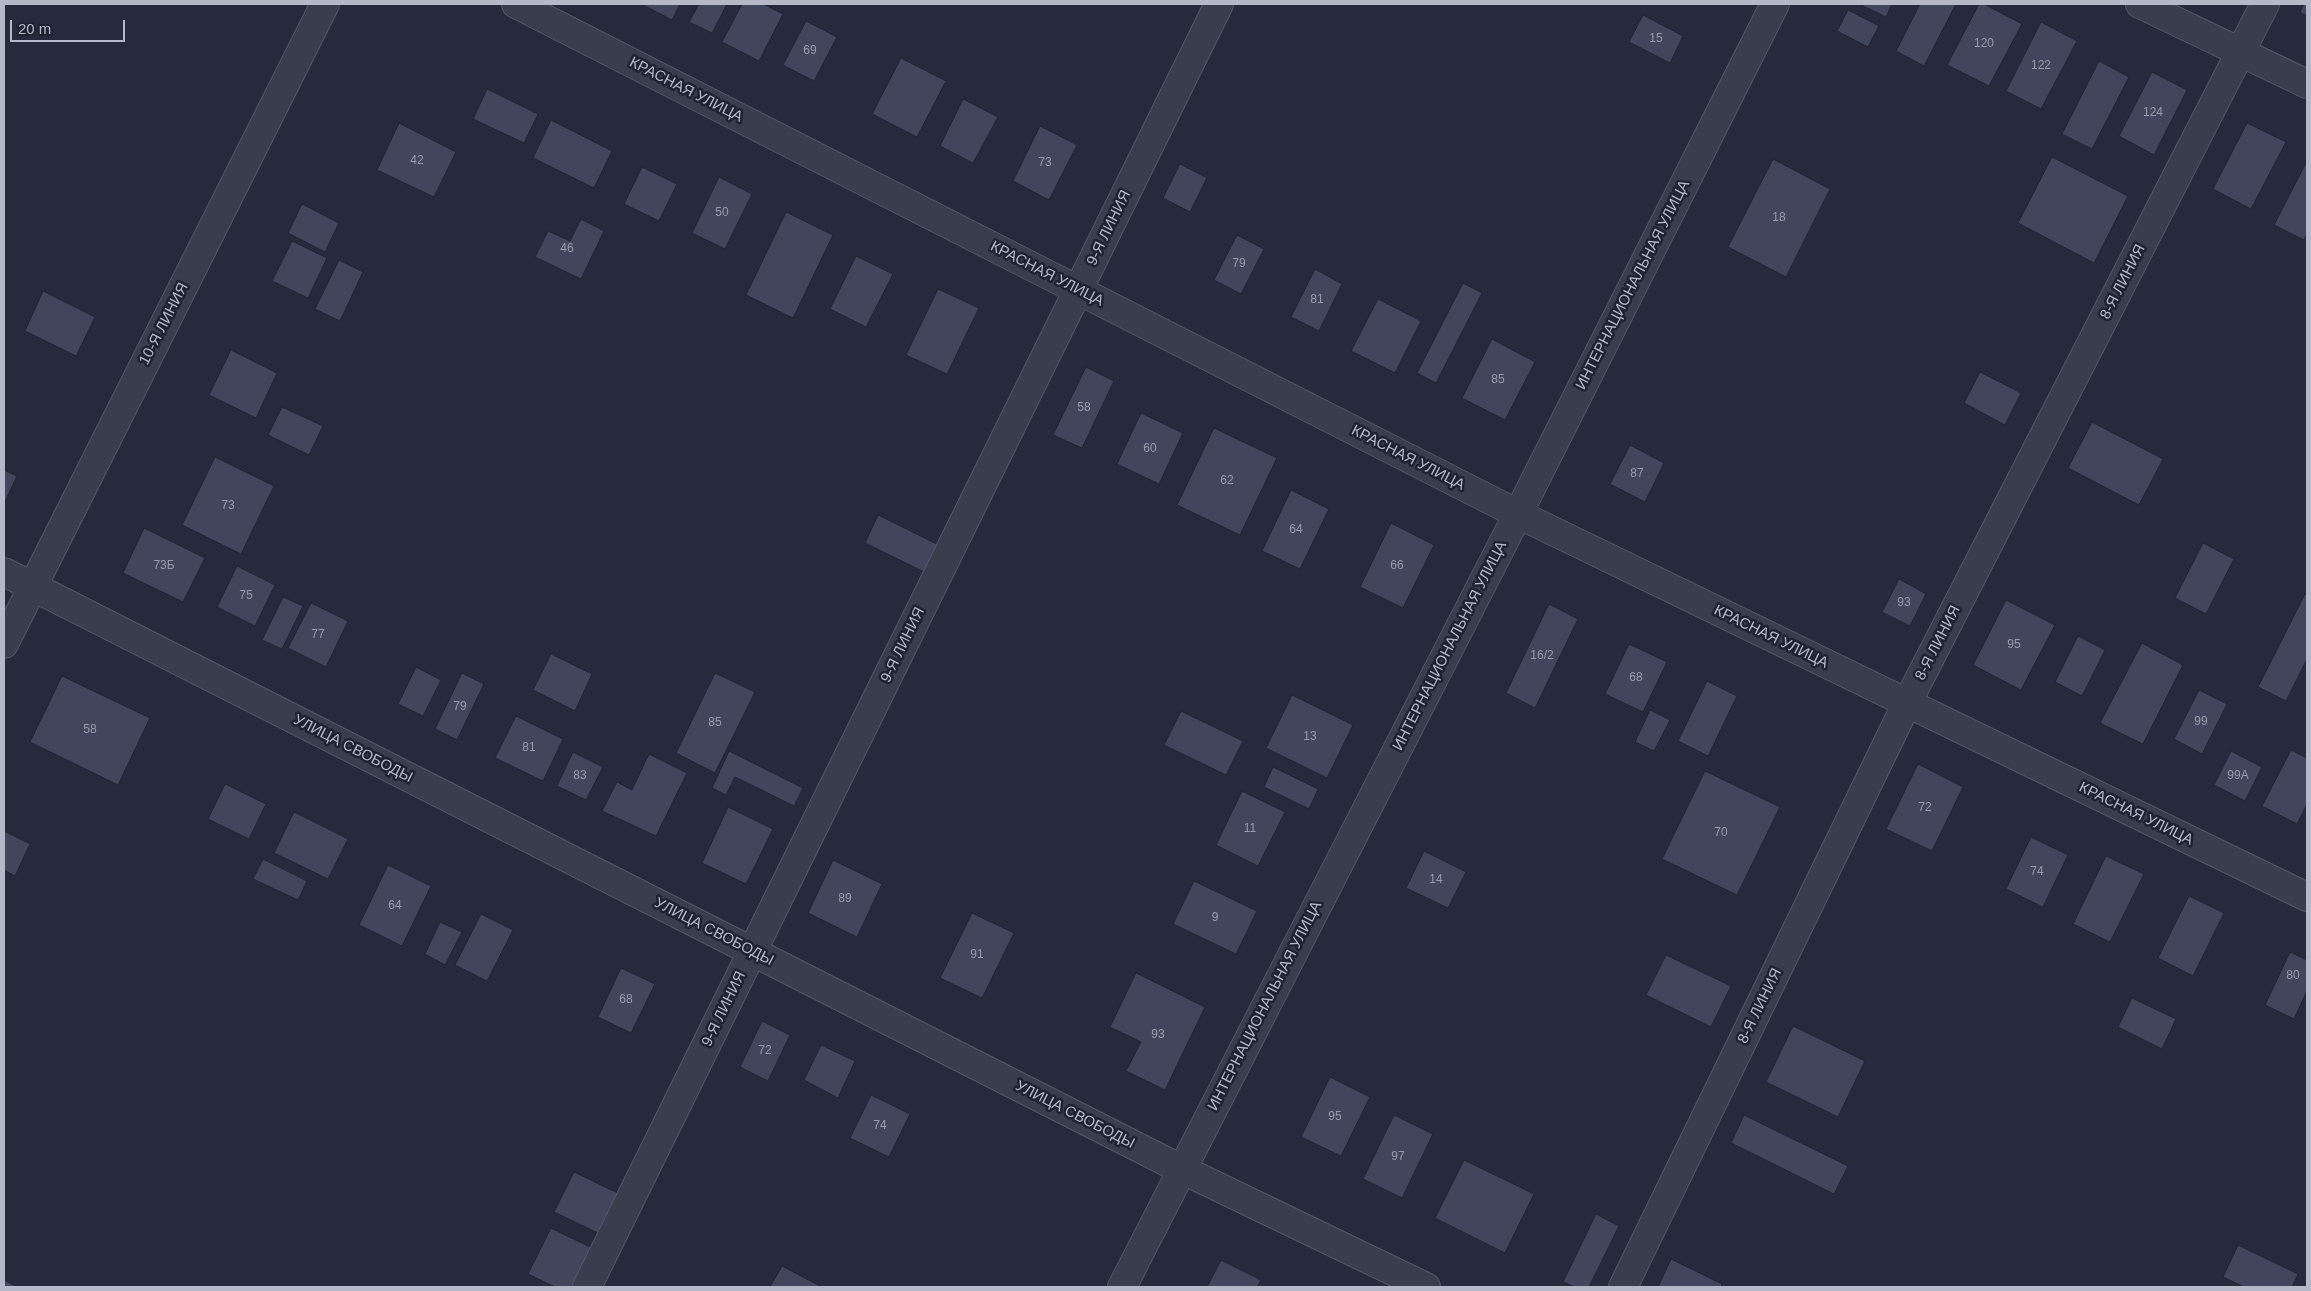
<!DOCTYPE html>
<html>
<head>
<meta charset="utf-8">
<style>
  body { margin:0 }
  #map { position:relative; width:2311px; height:1291px; overflow:hidden; background:#262a3c; font-family:Helvetica,sans-serif }
  canvas { display:block }
  .frame { position:absolute; inset:0; border:5px solid #b5b8c8; pointer-events:none }
  .scale { position:absolute; left:10px; top:20px; width:115px; height:22px; box-sizing:border-box; border:2px solid #b5b8c8; border-top:0; padding-left:6px; font-size:15px; line-height:18px; white-space:nowrap; color:#b5b8c8; -webkit-text-stroke:4px #1e2232; paint-order:stroke }
</style>
</head>
<body>
<div id="map">
<canvas width="2311" height="1291"></canvas>
<div class="frame"></div>
<div class="scale">20 m</div>
</div>
<script>
const context = document.querySelector('canvas').getContext('2d');
context.lineJoin = 'round';
function fill(path, color) {
  context.fillStyle = color;
  context.fill(path, 'evenodd');
}
function toPath(rows) {
  const path = new Path2D();
  for (const r of rows) {
    path.moveTo(r[0], r[1]);
    for (let i = 2; i < r.length; i += 2) path.lineTo(r[i], r[i + 1]);
  }
  return path;
}
function strokePath(path, color, width, dash) {
  context.strokeStyle = color;
  context.lineWidth = width;
  context.lineCap = dash ? 'butt' : 'round';
  context.setLineDash(dash || []);
  context.stroke(path);
}
function label(font, color, halo, rows, align = 'center') {
  context.font = font + ' Helvetica,sans-serif';
  context.lineWidth = 5;
  context.setLineDash([]);
  context.textBaseline = 'middle';
  context.strokeStyle = halo;
  context.fillStyle = color;
  for (const [text, x, y, turn = 0] of rows) {
    context.save();
    context.translate(x, y);
    context.rotate((+turn || 0) * Math.PI / 180);
    context.textAlign = isNaN(turn) ? turn : align;
    if (halo) context.strokeText(text, 0, 0);
    context.fillText(text, 0, 0);
    context.restore();
  }
}
const building = toPath([
  [641,4,680,4,672,20,641,4],
  [699,4,727,4,712,33,689,22,699,4],
  [742,4,763,4,783,14,759,61,722,42,742,4],
  [1859,4,1892,4,1886,17,1859,4],
  [1920,4,1956,4,1924,66,1896,51,1920,4],
  [1979,4,1984,4,2022,24,1989,86,1947,65,1979,4],
  [2304,4,2307,4,2307,16,2300,12,2304,4],
  [1848,10,1879,26,1868,47,1837,31,1848,10],
  [1643,15,1683,36,1670,63,1629,42,1643,15],
  [806,21,837,37,814,81,783,65,806,21],
  [2041,22,2077,41,2041,109,2006,91,2041,22],
  [901,58,946,81,917,137,872,114,901,58],
  [2099,61,2129,77,2092,149,2062,134,2099,61],
  [2152,72,2187,90,2154,155,2119,136,2152,72],
  [487,89,538,114,524,143,473,119,487,89],
  [963,99,998,117,973,163,940,146,963,99],
  [551,120,612,151,594,188,533,158,551,120],
  [399,123,456,152,434,197,377,170,399,123],
  [2247,123,2286,142,2251,209,2213,189,2247,123],
  [1040,126,1077,145,1049,200,1013,181,1040,126],
  [2052,157,2128,196,2094,263,2018,223,2052,157],
  [1773,159,1830,189,1786,277,1728,247,1773,159],
  [2307,161,2307,234,2304,240,2274,225,2307,161],
  [1180,164,1207,178,1190,212,1163,198,1180,164],
  [642,167,677,184,659,221,624,204,642,167],
  [719,177,752,194,725,249,692,233,719,177],
  [302,204,339,223,325,252,288,233,302,204],
  [786,212,833,235,793,318,746,295,786,212],
  [581,219,604,231,581,279,535,257,548,231,570,241,581,219],
  [1237,235,1264,249,1241,294,1214,280,1237,235],
  [292,241,327,258,308,298,272,281,292,241],
  [856,256,893,274,866,327,830,309,856,256],
  [339,260,363,272,340,321,315,309,339,260],
  [1315,269,1342,284,1319,331,1291,317,1315,269],
  [1463,283,1482,293,1436,383,1417,373,1463,283],
  [938,289,979,308,947,374,906,355,938,289],
  [43,291,95,317,76,356,25,331,43,291],
  [1378,299,1421,321,1395,373,1351,351,1378,299],
  [1492,339,1535,362,1505,420,1462,398,1492,339],
  [231,350,277,373,256,418,209,395,231,350],
  [1086,367,1114,381,1082,448,1053,435,1086,367],
  [1980,372,2021,393,2005,425,1964,403,1980,372],
  [282,407,323,426,309,455,268,435,282,407],
  [1141,413,1183,433,1159,484,1117,464,1141,413],
  [2092,422,2163,459,2139,505,2068,468,2092,422],
  [1214,428,1277,458,1240,535,1177,505,1214,428],
  [1630,445,1664,463,1645,502,1610,484,1630,445],
  [215,457,274,486,241,554,182,525,215,457],
  [4,470,17,476,4,504,4,470],
  [1291,490,1329,509,1300,569,1262,551,1291,490],
  [878,515,937,544,924,572,865,543,878,515],
  [1391,523,1434,545,1403,608,1360,587,1391,523],
  [144,528,205,558,183,602,123,573,144,528],
  [2203,543,2234,559,2206,614,2175,598,2203,543],
  [237,566,275,585,255,626,217,607,237,566],
  [1899,579,1926,594,1910,626,1882,612,1899,579],
  [2305,594,2307,595,2307,659,2286,701,2258,687,2305,594],
  [283,597,303,606,282,649,262,640,283,597],
  [2006,600,2055,625,2021,690,1973,665,2006,600],
  [311,603,348,621,326,667,288,648,311,603],
  [1549,604,1578,619,1535,708,1506,693,1549,604],
  [2078,636,2105,650,2082,696,2055,682,2078,636],
  [2142,643,2183,665,2143,744,2100,723,2142,643],
  [1629,644,1667,662,1643,712,1605,694,1629,644],
  [551,654,592,674,575,711,533,690,551,654],
  [416,667,441,680,423,716,398,704,416,667],
  [462,673,484,684,457,740,435,729,462,673],
  [715,673,755,692,715,773,676,753,715,673],
  [62,676,150,718,118,785,30,742,62,676],
  [1707,681,1737,696,1708,756,1678,741,1707,681],
  [2199,690,2227,704,2202,754,2174,739,2199,690],
  [1292,695,1353,725,1327,778,1266,748,1292,695],
  [1650,710,1670,720,1654,751,1635,742,1650,710],
  [1181,711,1243,741,1226,775,1164,745,1181,711],
  [516,716,563,739,543,781,495,758,516,716],
  [2291,750,2307,758,2307,804,2297,824,2262,806,2291,750],
  [729,751,803,788,794,806,735,777,726,795,712,788,729,751],
  [2231,751,2262,767,2245,801,2214,785,2231,751],
  [573,752,603,767,586,800,557,786,573,752],
  [649,754,687,773,656,836,602,811,617,782,632,790,649,754],
  [1918,764,1963,787,1932,851,1886,829,1918,764],
  [1273,767,1318,789,1309,809,1264,787,1273,767],
  [1705,771,1780,807,1737,895,1662,859,1705,771],
  [225,784,266,804,249,839,208,819,225,784],
  [1242,791,1285,812,1258,866,1216,845,1242,791],
  [728,807,773,829,746,884,702,863,728,807],
  [294,812,348,839,328,879,274,853,294,812],
  [4,831,30,844,15,876,4,870,4,831],
  [2031,837,2068,855,2043,907,2006,889,2031,837],
  [1424,851,1466,872,1448,908,1406,888,1424,851],
  [2106,856,2144,874,2110,942,2073,924,2106,856],
  [263,859,307,881,298,900,253,879,263,859],
  [833,860,882,884,857,937,808,913,833,860],
  [388,865,431,886,402,946,359,925,388,865],
  [1194,881,1257,911,1236,954,1173,924,1194,881],
  [2189,896,2224,913,2193,976,2158,958,2189,896],
  [972,913,1014,933,982,998,940,978,972,913],
  [481,914,513,930,487,981,455,965,481,914],
  [440,922,462,932,445,965,425,954,440,922],
  [2290,952,2307,960,2307,991,2294,1019,2265,1005,2290,952],
  [1666,955,1731,986,1711,1027,1646,995,1666,955],
  [621,968,655,984,631,1033,598,1017,621,968],
  [1136,973,1205,1007,1165,1090,1126,1071,1141,1042,1110,1027,1136,973],
  [2132,998,2176,1019,2162,1049,2118,1027,2132,998],
  [762,1021,790,1035,768,1081,740,1067,762,1021],
  [1793,1026,1865,1061,1838,1117,1766,1082,1793,1026],
  [821,1045,855,1061,838,1098,804,1080,821,1045],
  [1330,1077,1370,1097,1341,1156,1301,1137,1330,1077],
  [871,1095,910,1114,889,1157,850,1138,871,1095],
  [1394,1115,1433,1134,1402,1198,1363,1179,1394,1115],
  [1744,1115,1848,1166,1834,1194,1731,1143,1744,1115],
  [1464,1160,1534,1194,1505,1253,1435,1218,1464,1160],
  [574,1172,624,1196,604,1236,554,1212,574,1172],
  [1596,1214,1619,1226,1589,1287,1575,1287,1563,1282,1596,1214],
  [551,1228,594,1249,575,1287,555,1287,528,1274,551,1228],
  [2238,1245,2298,1274,2292,1287,2244,1287,2223,1277,2238,1245],
  [1671,1259,1722,1284,1721,1287,1658,1287,1671,1259],
  [1221,1260,1261,1280,1257,1287,1207,1287,1221,1260],
  [782,1266,822,1287,770,1287,782,1266],
  [4,1280,18,1287,4,1287,4,1280]
]);
fill(building, '#42465c');
strokePath(building, '#202434', 1);
const minor = toPath([
  [516,4,1518,514,2307,897],
  [2140,4,2307,84],
  [4,572,1181,1169,1426,1287],
  [587,1287,1219,4],
  [1623,1287,1907,703,2265,4]
]);
const tertiary = toPath([
  [4,644,325,4],
  [1122,1287,1518,514,1775,4]
]);
strokePath(minor, '#545868', 30);
strokePath(tertiary, '#545868', 30);
strokePath(minor, '#393d4d', 28);
strokePath(tertiary, '#393d4d', 28);
label('12px', '#989cad', null, [
  ["15",1656,39],
  ["120",1984,44],
  ["69",810,51],
  ["122",2041,66],
  ["124",2153,113],
  ["42",417,161],
  ["73",1045,163],
  ["50",722,213],
  ["18",1779,218],
  ["46",567,249],
  ["79",1239,264],
  ["81",1317,300],
  ["85",1498,380],
  ["58",1084,408],
  ["60",1150,449],
  ["87",1637,474],
  ["62",1227,481],
  ["73",228,506],
  ["64",1296,530],
  ["73Б",164,566],
  ["66",1397,566],
  ["75",246,596],
  ["93",1904,603],
  ["77",318,635],
  ["95",2014,645],
  ["16/2",1542,656],
  ["68",1636,678],
  ["79",460,707],
  ["99",2201,722],
  ["85",715,723],
  ["58",90,730],
  ["13",1310,737],
  ["81",529,748],
  ["83",580,776],
  ["99А",2238,776],
  ["72",1925,808],
  ["11",1250,829],
  ["70",1721,833],
  ["74",2037,872],
  ["14",1436,880],
  ["89",845,899],
  ["64",395,906],
  ["9",1215,918],
  ["91",977,955],
  ["80",2293,976],
  ["68",626,1000],
  ["93",1158,1035],
  ["72",765,1051],
  ["95",1335,1117],
  ["74",880,1126],
  ["97",1398,1157]
]);
label('15px', '#b5b8c8', '#1e2232', [
  ["КРАСНАЯ УЛИЦА",686,90,27],
  ["9-Я ЛИНИЯ",1109,228,-64],
  ["КРАСНАЯ УЛИЦА",1047,274,27],
  ["8-Я ЛИНИЯ",2123,282,-63],
  ["ИНТЕРНАЦИОНАЛЬНАЯ УЛИЦА",1633,285,-63],
  ["10-Я ЛИНИЯ",164,324,-63],
  ["КРАСНАЯ УЛИЦА",1408,458,27],
  ["КРАСНАЯ УЛИЦА",1771,637,26],
  ["8-Я ЛИНИЯ",1938,643,-63],
  ["9-Я ЛИНИЯ",903,645,-64],
  ["ИНТЕРНАЦИОНАЛЬНАЯ УЛИЦА",1450,646,-63],
  ["УЛИЦА СВОБОДЫ",353,749,27],
  ["КРАСНАЯ УЛИЦА",2136,814,26],
  ["УЛИЦА СВОБОДЫ",714,932,27],
  ["ИНТЕРНАЦИОНАЛЬНАЯ УЛИЦА",1265,1006,-63],
  ["8-Я ЛИНИЯ",1760,1006,-64],
  ["9-Я ЛИНИЯ",724,1009,-64],
  ["УЛИЦА СВОБОДЫ",1075,1115,27]
]);
</script>
</body>
</html>
